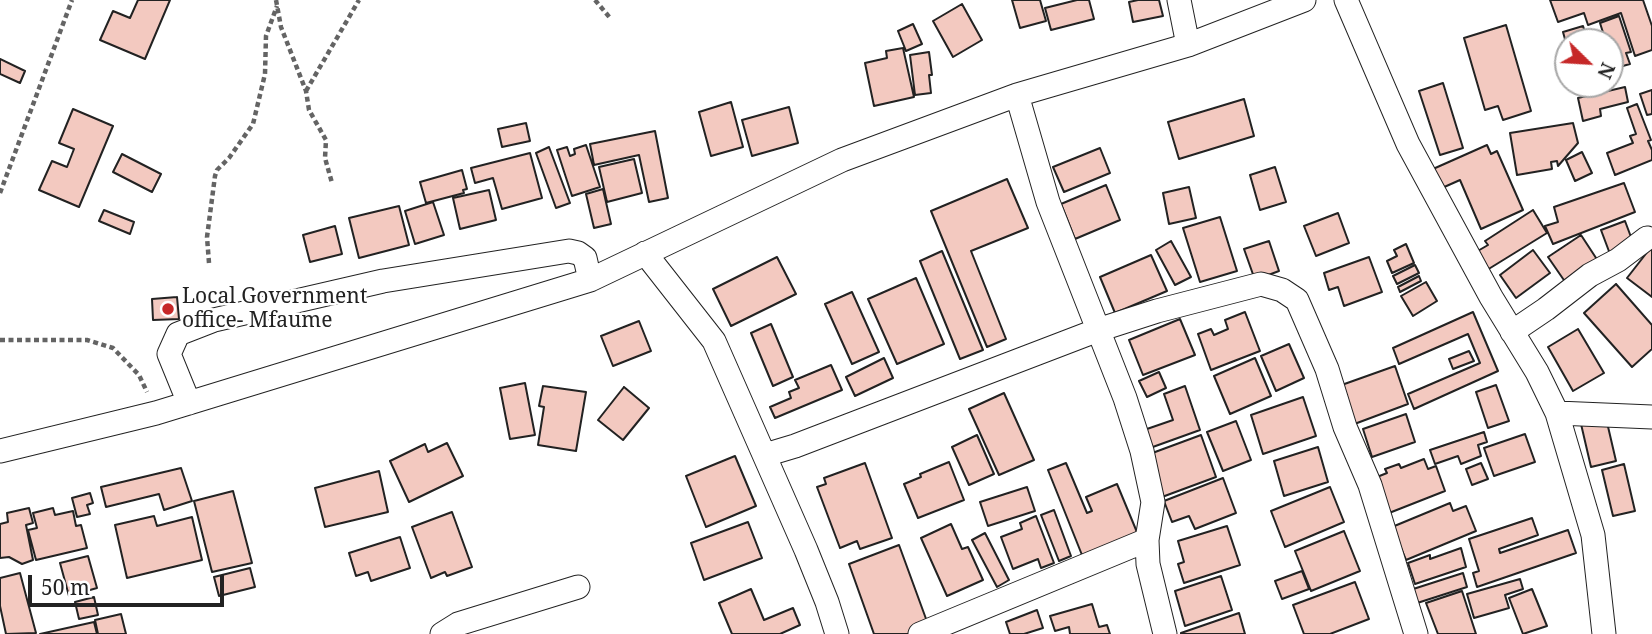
<!DOCTYPE html>
<html>
<head>
<meta charset="utf-8">
<style>
  body { margin:0 }
  #map { position:relative; width:1652px; height:634px; overflow:hidden; background:#fff; font-family:"Noto Serif",serif }
  canvas { display:block }
  .north { position:absolute; left:1554px; top:28px; width:70px; height:70px; box-sizing:border-box; background:#fff; border:2px solid #a7a7a7; border-radius:50%; rotate:114deg; font-size:19px; font-weight:700; line-height:28px; text-align:center; color:#222 }
  .north::after { content:''; display:block; margin:auto; width:24px; height:32px; background:#c62828; clip-path:polygon(50% 0,100% 100%,50% 72%,0 100%) }
  .scale { position:absolute; left:28px; top:575px; width:196px; height:32px; box-sizing:border-box; border:4px solid #222; border-top:0; padding-left:9px; font-size:21px; line-height:24px; white-space:nowrap; color:#222; -webkit-text-stroke:5px #fff; paint-order:stroke }
</style>
</head>
<body>
<div id="map">
<canvas width="1652" height="634"></canvas>
<div class="north">N</div>
<div class="scale">50 m</div>
</div>
<script>
const context = document.querySelector('canvas').getContext('2d');
context.lineJoin = 'round';
function fill(path, color) {
  context.fillStyle = color;
  context.fill(path, 'evenodd');
}
function toPath(rows) {
  const path = new Path2D();
  for (const r of rows) {
    path.moveTo(r[0], r[1]);
    for (let i = 2; i < r.length; i += 2) path.lineTo(r[i], r[i + 1]);
  }
  return path;
}
function strokePath(path, color, width, dash) {
  context.strokeStyle = color;
  context.lineWidth = width;
  context.lineCap = dash ? 'butt' : 'round';
  context.setLineDash(dash || []);
  context.stroke(path);
}
function label(font, color, halo, rows, align = 'center') {
  context.font = font + ' "Noto Serif",serif';
  context.lineWidth = 5;
  context.setLineDash([]);
  context.textBaseline = 'middle';
  context.strokeStyle = halo;
  context.fillStyle = color;
  for (const [text, x, y, turn = 0] of rows) {
    context.save();
    context.translate(x, y);
    context.rotate((+turn || 0) * Math.PI / 180);
    context.textAlign = isNaN(turn) ? turn : align;
    if (halo) context.strokeText(text, 0, 0);
    context.fillText(text, 0, 0);
    context.restore();
  }
}
const building = toPath([
  [138,0,170,0,145,59,100,40,113,11,130,18,138,0],
  [1012,0,1040,0,1046,21,1020,28,1012,0],
  [1077,0,1089,0,1094,19,1051,30,1045,8,1077,0],
  [1138,0,1159,0,1163,16,1133,22,1129,2,1138,0],
  [1550,0,1643,0,1652,26,1652,50,1635,56,1621,13,1588,25,1584,13,1558,22,1550,0],
  [962,4,982,40,953,57,933,21,962,4],
  [1619,16,1631,52,1626,53,1630,64,1619,67,1616,57,1611,59,1610,42,1606,42,1600,23,1619,16],
  [913,24,922,44,906,51,898,31,913,24],
  [1506,25,1531,111,1503,120,1498,106,1485,110,1464,38,1506,25],
  [1583,26,1588,42,1568,42,1568,50,1563,32,1583,26],
  [903,48,914,97,874,106,865,63,887,58,886,51,903,48],
  [929,52,932,75,929,75,931,93,915,95,910,55,929,52],
  [0,59,25,71,20,83,0,74,0,59],
  [1443,83,1463,148,1440,155,1419,91,1443,83],
  [1625,87,1628,102,1600,109,1601,116,1583,121,1578,98,1625,87],
  [1652,90,1652,114,1647,115,1640,94,1652,90],
  [1244,99,1254,136,1179,159,1168,122,1244,99],
  [731,102,743,147,711,156,699,112,731,102],
  [1637,104,1651,140,1648,141,1652,150,1652,160,1615,175,1607,153,1633,143,1630,136,1636,134,1627,108,1637,104],
  [789,107,798,143,752,156,742,120,789,107],
  [73,109,113,126,79,207,39,190,52,161,67,167,74,149,59,143,73,109],
  [526,123,530,141,502,147,498,129,526,123],
  [1573,123,1578,143,1558,166,1557,161,1551,162,1552,169,1517,175,1510,133,1573,123],
  [655,131,668,198,649,202,639,155,594,165,590,144,655,131],
  [586,145,600,187,572,196,557,150,567,147,570,156,575,154,574,149,586,145],
  [1487,145,1491,154,1497,151,1523,210,1481,229,1460,180,1442,188,1433,169,1487,145],
  [549,147,570,203,556,208,536,153,549,147],
  [1100,148,1110,173,1064,192,1053,167,1100,148],
  [1582,152,1592,173,1575,181,1566,160,1582,152],
  [530,153,542,198,502,209,493,178,475,183,471,168,530,153],
  [122,154,161,174,152,192,113,172,122,154],
  [634,159,642,193,607,202,599,167,634,159],
  [1275,167,1286,202,1260,210,1250,175,1275,167],
  [462,170,467,189,463,190,464,193,426,203,420,182,462,170],
  [1007,179,1028,228,971,251,1006,339,987,347,931,211,1007,179],
  [1624,183,1635,212,1553,244,1545,226,1558,222,1554,207,1624,183],
  [1106,185,1120,220,1075,239,1061,204,1106,185],
  [1189,187,1196,218,1169,224,1163,193,1189,187],
  [603,189,611,224,594,228,586,194,603,189],
  [489,190,496,220,460,229,453,198,489,190],
  [433,202,444,235,415,244,405,211,433,202],
  [399,206,409,245,359,258,349,218,399,206],
  [104,210,134,222,130,234,99,221,104,210],
  [1533,210,1547,233,1487,270,1476,252,1488,245,1485,241,1533,210],
  [1338,213,1349,243,1316,256,1304,226,1338,213],
  [1220,217,1237,271,1200,282,1183,228,1220,217],
  [1625,221,1634,245,1610,254,1601,230,1625,221],
  [335,226,342,254,310,262,303,235,335,226],
  [1581,235,1600,264,1568,286,1548,257,1581,235],
  [1171,241,1191,277,1175,285,1156,250,1171,241],
  [1269,241,1279,271,1255,280,1244,249,1269,241],
  [1406,244,1414,263,1392,273,1387,261,1397,256,1394,250,1406,244],
  [1652,246,1652,297,1627,278,1652,246],
  [1533,250,1550,273,1516,298,1500,275,1533,250],
  [942,251,983,350,960,359,920,261,942,251],
  [1151,255,1167,291,1115,313,1100,277,1151,255],
  [777,257,796,294,731,326,713,289,777,257],
  [1369,257,1382,292,1344,306,1338,287,1329,290,1324,273,1369,257],
  [1415,265,1419,273,1397,284,1393,276,1415,265],
  [1419,276,1421,281,1400,292,1398,287,1419,276],
  [916,278,944,344,897,364,868,299,916,278],
  [1426,282,1437,301,1413,316,1401,296,1426,282],
  [1616,284,1652,325,1652,349,1632,367,1584,313,1616,284],
  [852,292,879,352,852,364,825,304,852,292],
  [177,297,179,319,153,320,152,299,177,297],
  [1245,312,1260,351,1211,370,1198,334,1211,329,1214,335,1228,329,1225,320,1245,312],
  [1473,312,1498,371,1414,409,1408,394,1480,363,1468,334,1399,364,1393,348,1473,312],
  [1180,319,1195,355,1143,375,1129,340,1180,319],
  [639,321,651,351,613,366,601,336,639,321],
  [771,324,793,377,773,386,751,333,771,324],
  [1578,329,1604,373,1573,391,1548,347,1578,329],
  [1289,344,1304,378,1276,391,1261,356,1289,344],
  [1469,351,1474,361,1453,369,1449,359,1469,351],
  [884,358,893,378,855,396,846,377,884,358],
  [1255,358,1271,396,1230,414,1214,376,1255,358],
  [831,365,842,390,775,418,770,407,791,398,789,392,799,388,795,380,831,365],
  [1395,366,1408,404,1349,426,1336,387,1395,366],
  [1159,372,1166,388,1147,397,1139,381,1159,372],
  [525,383,535,435,510,439,500,388,525,383],
  [1496,385,1509,421,1488,428,1476,392,1496,385],
  [543,386,586,392,576,451,538,445,544,407,539,406,543,386],
  [1185,386,1200,430,1150,448,1144,430,1173,420,1164,394,1185,386],
  [624,387,649,408,623,440,598,420,624,387],
  [1004,393,1034,460,999,475,969,409,1004,393],
  [1303,397,1316,436,1263,454,1251,415,1303,397],
  [1406,414,1415,442,1372,457,1363,429,1406,414],
  [1606,418,1616,461,1591,467,1581,424,1606,418],
  [1236,421,1251,460,1223,471,1207,432,1236,421],
  [1484,432,1487,442,1478,445,1481,456,1461,464,1458,456,1435,464,1430,450,1484,432],
  [1525,434,1535,462,1494,476,1484,448,1525,434],
  [977,435,994,474,969,485,952,447,977,435],
  [1201,435,1216,477,1162,497,1147,455,1201,435],
  [447,443,463,476,409,502,390,461,425,444,428,452,447,443],
  [1318,447,1328,482,1284,496,1274,461,1318,447],
  [735,456,756,506,706,527,686,476,735,456],
  [1424,459,1428,469,1436,466,1445,491,1384,515,1377,477,1387,473,1385,469,1399,464,1401,468,1424,459],
  [949,462,964,500,918,518,904,484,921,477,920,474,949,462],
  [865,463,892,538,860,549,857,541,840,548,817,487,826,484,824,478,865,463],
  [1066,463,1087,513,1092,511,1086,497,1117,484,1139,537,1084,560,1048,470,1066,463],
  [1481,463,1488,479,1472,485,1466,469,1481,463],
  [1624,464,1635,511,1613,516,1602,470,1624,464],
  [181,468,192,501,164,510,159,494,106,507,101,487,181,468],
  [379,471,388,512,325,527,315,488,379,471],
  [1223,478,1236,513,1195,529,1189,516,1172,522,1164,501,1223,478],
  [1027,487,1035,511,988,526,980,502,1027,487],
  [1330,487,1344,522,1285,547,1271,511,1330,487],
  [233,491,252,563,212,572,194,501,233,491],
  [90,493,93,503,87,505,90,514,77,517,72,498,90,493],
  [1450,503,1453,511,1466,506,1476,531,1406,560,1392,527,1450,503],
  [29,508,33,523,26,525,33,560,22,564,9,557,0,558,0,524,8,522,7,513,29,508],
  [53,508,55,515,73,511,76,526,81,525,87,548,36,560,28,530,37,528,33,513,53,508],
  [1054,510,1071,556,1059,561,1041,515,1054,510],
  [452,512,472,567,447,576,445,572,431,578,412,527,452,512],
  [154,516,157,526,192,517,202,560,127,578,115,525,154,516],
  [1036,516,1054,563,1041,568,1038,559,1013,569,1001,537,1022,529,1020,523,1036,516],
  [1532,518,1538,535,1499,549,1500,553,1568,530,1576,553,1477,587,1473,573,1479,571,1469,539,1532,518],
  [748,522,762,558,704,580,691,543,748,522],
  [951,524,962,549,968,547,983,580,947,596,921,538,951,524],
  [1227,526,1240,565,1184,583,1178,564,1184,562,1178,541,1227,526],
  [1344,531,1360,571,1311,591,1295,551,1344,531],
  [985,533,1009,580,997,587,972,540,985,533],
  [400,537,410,568,371,581,368,572,356,576,349,553,400,537],
  [899,545,929,627,910,634,874,634,849,564,899,545],
  [1461,548,1466,567,1415,584,1408,563,1430,555,1430,559,1461,548],
  [88,556,97,588,69,596,60,563,88,556],
  [250,568,255,587,219,596,214,577,250,568],
  [1302,571,1309,589,1282,599,1275,581,1302,571],
  [20,573,36,633,6,634,0,606,0,578,20,573],
  [1463,573,1467,587,1411,605,1407,591,1463,573],
  [1221,576,1232,610,1185,626,1175,591,1221,576],
  [1520,579,1523,589,1505,595,1509,608,1474,618,1467,594,1520,579],
  [1355,582,1369,619,1330,634,1304,634,1293,605,1355,582],
  [751,589,764,620,793,608,800,625,780,634,732,634,719,603,751,589],
  [1532,589,1547,626,1523,634,1509,598,1532,589],
  [1462,591,1476,634,1438,634,1426,603,1462,591],
  [94,597,98,615,79,619,75,602,94,597],
  [1092,604,1099,627,1107,625,1110,634,1070,634,1069,627,1055,631,1050,616,1092,604],
  [1037,610,1043,628,1024,634,1010,634,1006,622,1037,610],
  [1239,613,1245,634,1181,634,1181,633,1239,613],
  [121,614,126,634,98,634,95,620,121,614],
  [94,622,97,634,40,634,94,622]
]);
fill(building, '#f3c9c0');
strokePath(building, '#222', 2);
const minor = toPath([
  [1179,0,1188,45],
  [1346,0,1408,144,1491,297,1537,372,1557,413,1593,535,1604,634],
  [1017,95,1048,202,1125,398,1142,451,1153,502,1147,540,1148,564,1165,634],
  [645,253,714,341,806,550,827,602,837,634],
  [1512,332,1546,309,1590,275,1618,260,1647,238],
  [189,403,169,354,178,334,214,320,383,281,569,251,578,253,585,258,590,280],
  [1557,413,1652,417],
  [0,451,156,413,590,280,842,160,1017,95,1188,45,1304,0],
  [765,455,795,446,1098,330,1157,311,1261,284,1282,290,1297,300,1327,369,1345,427,1370,485,1416,634],
  [442,634,458,624,578,587],
  [920,634,1147,540]
]);
strokePath(minor, '#222', 25);
strokePath(toPath([
  [276,0,281,27,306,91,309,110,326,140,325,158,332,183],
  [595,0,611,19],
  [306,91,359,0],
  [0,193,72,0],
  [209,263,207,237,215,176,217,170,229,158,253,124,265,74,266,36,277,6],
  [0,340,87,340,113,348,139,375,147,392]
]), '#646464', 4.5, [5, 3.5]);
strokePath(minor, '#fff', 23);
for (const [x, y, r, color] of [
  [168,309,7,"#c62828"]
]) {
  const dot = new Path2D();
  dot.arc(x, y, r, 0, 2 * Math.PI);
  context.fillStyle = color;
  context.fill(dot);
  strokePath(dot, '#fff', 2.5);
}
label('21px', '#222', '#fff', [
  ["Local Government",182,297],
  ["office- Mfaume",182,321]
], 'left');
</script>
</body>
</html>
